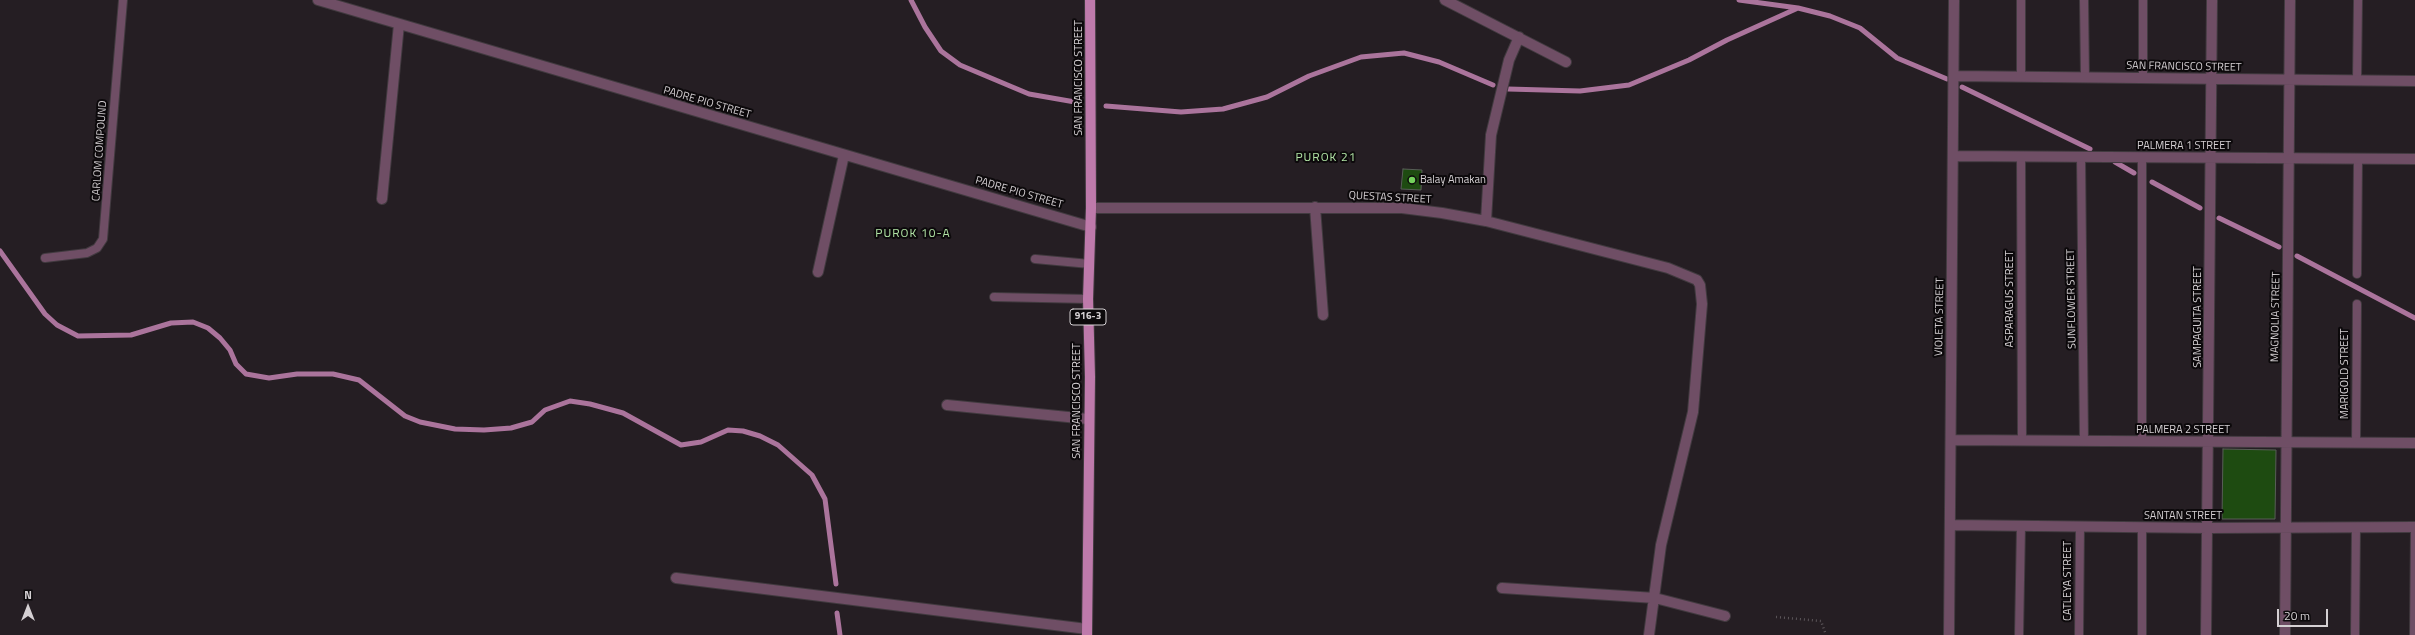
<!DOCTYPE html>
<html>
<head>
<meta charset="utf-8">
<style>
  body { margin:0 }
  #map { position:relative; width:2415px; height:635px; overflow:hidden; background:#251e23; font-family:"Titillium Web",sans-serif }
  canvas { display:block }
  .north { position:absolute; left:8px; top:587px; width:40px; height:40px; -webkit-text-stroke:3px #0c090b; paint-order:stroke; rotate:0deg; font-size:11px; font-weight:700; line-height:16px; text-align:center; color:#d5d0d3 }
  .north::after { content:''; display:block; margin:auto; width:14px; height:18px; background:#d5d0d3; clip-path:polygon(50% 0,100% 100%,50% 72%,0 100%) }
  .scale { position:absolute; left:2277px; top:609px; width:51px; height:18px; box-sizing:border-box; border:2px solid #d5d0d3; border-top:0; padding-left:5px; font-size:12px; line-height:14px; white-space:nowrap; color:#d5d0d3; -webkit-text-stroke:3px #0c090b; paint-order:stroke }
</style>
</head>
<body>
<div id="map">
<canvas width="2415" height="635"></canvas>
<div class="north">N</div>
<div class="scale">20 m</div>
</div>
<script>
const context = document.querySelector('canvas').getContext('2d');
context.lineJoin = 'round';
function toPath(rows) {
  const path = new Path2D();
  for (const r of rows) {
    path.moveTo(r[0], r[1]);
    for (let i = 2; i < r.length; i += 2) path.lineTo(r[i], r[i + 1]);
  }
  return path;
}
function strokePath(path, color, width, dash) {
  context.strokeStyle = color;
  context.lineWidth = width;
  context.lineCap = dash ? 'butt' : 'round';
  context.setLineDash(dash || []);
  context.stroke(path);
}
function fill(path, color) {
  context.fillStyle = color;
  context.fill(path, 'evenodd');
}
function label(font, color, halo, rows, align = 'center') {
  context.font = font + ' "Titillium Web",sans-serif';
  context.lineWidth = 4;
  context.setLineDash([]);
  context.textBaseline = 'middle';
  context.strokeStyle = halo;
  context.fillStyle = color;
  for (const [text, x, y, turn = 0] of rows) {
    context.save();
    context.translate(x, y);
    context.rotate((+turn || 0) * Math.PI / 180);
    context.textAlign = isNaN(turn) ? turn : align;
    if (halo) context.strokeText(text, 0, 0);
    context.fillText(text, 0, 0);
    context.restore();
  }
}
strokePath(toPath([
  [911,0,925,27,941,51,960,65,1029,94,1075,102],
  [1739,0,1798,8,1830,16,1860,28,1897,58,1947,79],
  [1962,87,2090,149],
  [1508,89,1580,91,1629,85,1689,60,1727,40,1798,8],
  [1106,106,1181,112,1223,109,1267,97,1309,76,1361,57,1404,53,1439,62,1493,85],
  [2115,162,2134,173],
  [2152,182,2200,208],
  [2219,218,2279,247],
  [0,251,45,314,57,325,78,336,131,335,171,323,193,322,208,328,220,338,230,350,236,364,246,374,269,378,297,374,333,374,359,380,405,416,420,422,455,429,484,430,511,428,532,422,545,410,570,401,590,404,623,413,681,445,701,442,728,430,743,431,760,436,778,445,812,475,825,499,836,584],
  [2297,256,2415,318],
  [837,613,840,635]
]), '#ab749c', 5);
const building = toPath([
  [1403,169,1422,170,1421,190,1401,189,1403,169],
  [2223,449,2276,450,2275,519,2222,519,2223,449]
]);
fill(building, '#1e4b11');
strokePath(building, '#585e57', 1);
const lane = toPath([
  [2084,0,2085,78],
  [2143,0,2143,78],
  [2021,77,2021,0],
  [2357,80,2358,0],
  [2021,157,2022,441],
  [2081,157,2084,441],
  [2142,158,2142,441],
  [45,258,87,253,97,248,103,239,123,0],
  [1035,259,1090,264],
  [2357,274,2358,159],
  [994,297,1088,299],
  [2356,443,2357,304],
  [2019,635,2021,526],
  [2079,635,2080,527],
  [2142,635,2142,527],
  [2355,635,2356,527],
  [2414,635,2415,527]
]);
const street = toPath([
  [318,0,1091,227],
  [1445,0,1566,62],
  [1954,76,2415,81],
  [1954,156,2415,159],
  [382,199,399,24],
  [1315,207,1323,315],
  [1091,208,1402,208,1442,213,1486,221,1668,268,1697,280,1700,285,1702,304,1693,412,1661,545,1649,635],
  [1486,221,1491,135,1509,60,1519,37],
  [818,272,844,155],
  [947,405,1088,419],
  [1951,440,2415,443],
  [1950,525,2208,528,2415,527],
  [676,578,1087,629],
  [1502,588,1655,598,1725,616],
  [1949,635,1954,0],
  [2206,635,2212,0],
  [2285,635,2290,0]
]);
const primary = toPath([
  [1087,635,1090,377,1088,299,1091,208,1090,0]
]);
strokePath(lane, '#413a3f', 10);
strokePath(street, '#413a3f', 12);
strokePath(primary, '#413a3f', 12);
strokePath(toPath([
  [1776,617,1821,621,1826,635]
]), '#5b5559', 2.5, [1, 3]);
strokePath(lane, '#6f4e65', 8);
strokePath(street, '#6f4e65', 10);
strokePath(primary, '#be7aab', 10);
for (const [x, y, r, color] of [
  [1412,180,4,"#74d25c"]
]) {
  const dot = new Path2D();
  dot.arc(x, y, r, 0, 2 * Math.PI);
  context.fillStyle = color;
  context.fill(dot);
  strokePath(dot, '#0c090b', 1.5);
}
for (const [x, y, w] of [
  [1088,317,36]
]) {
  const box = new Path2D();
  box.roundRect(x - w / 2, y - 8, w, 16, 3);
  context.fillStyle = '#0c090b';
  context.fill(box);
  strokePath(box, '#d5d0d3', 1);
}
label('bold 10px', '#d5d0d3', null, [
  ["916-3",1088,317]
]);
label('11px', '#d5d0d3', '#0c090b', [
  ["SAN FRANCISCO STREET",2184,67,1],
  ["SAN FRANCISCO STREET",1079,78,-90],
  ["PADRE PIO STREET",707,103,16],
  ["PALMERA 1 STREET",2184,146],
  ["CARLOM COMPOUND",100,151,-86],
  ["PADRE PIO STREET",1019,193,16],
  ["QUESTAS STREET",1390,198,3],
  ["ASPARAGUS STREET",2010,299,-90],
  ["SUNFLOWER STREET",2072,299,-91],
  ["VIOLETA STREET",1940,317,-89],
  ["SAMPAGUITA STREET",2198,317,-90],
  ["MAGNOLIA STREET",2276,317,-89],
  ["MARIGOLD STREET",2345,374,-90],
  ["SAN FRANCISCO STREET",1077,401,-90],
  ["PALMERA 2 STREET",2183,430],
  ["SANTAN STREET",2183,516],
  ["CATLEYA STREET",2068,581,-90]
]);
label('11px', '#d5d0d3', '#0c090b', [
  ["Balay Amakan",1420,180]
], 'left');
context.letterSpacing = '1px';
label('12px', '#b1e4a5', '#0c090b', [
  ["PUROK 21",1326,158],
  ["PUROK 10-A",913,234]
]);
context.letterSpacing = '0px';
</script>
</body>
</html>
